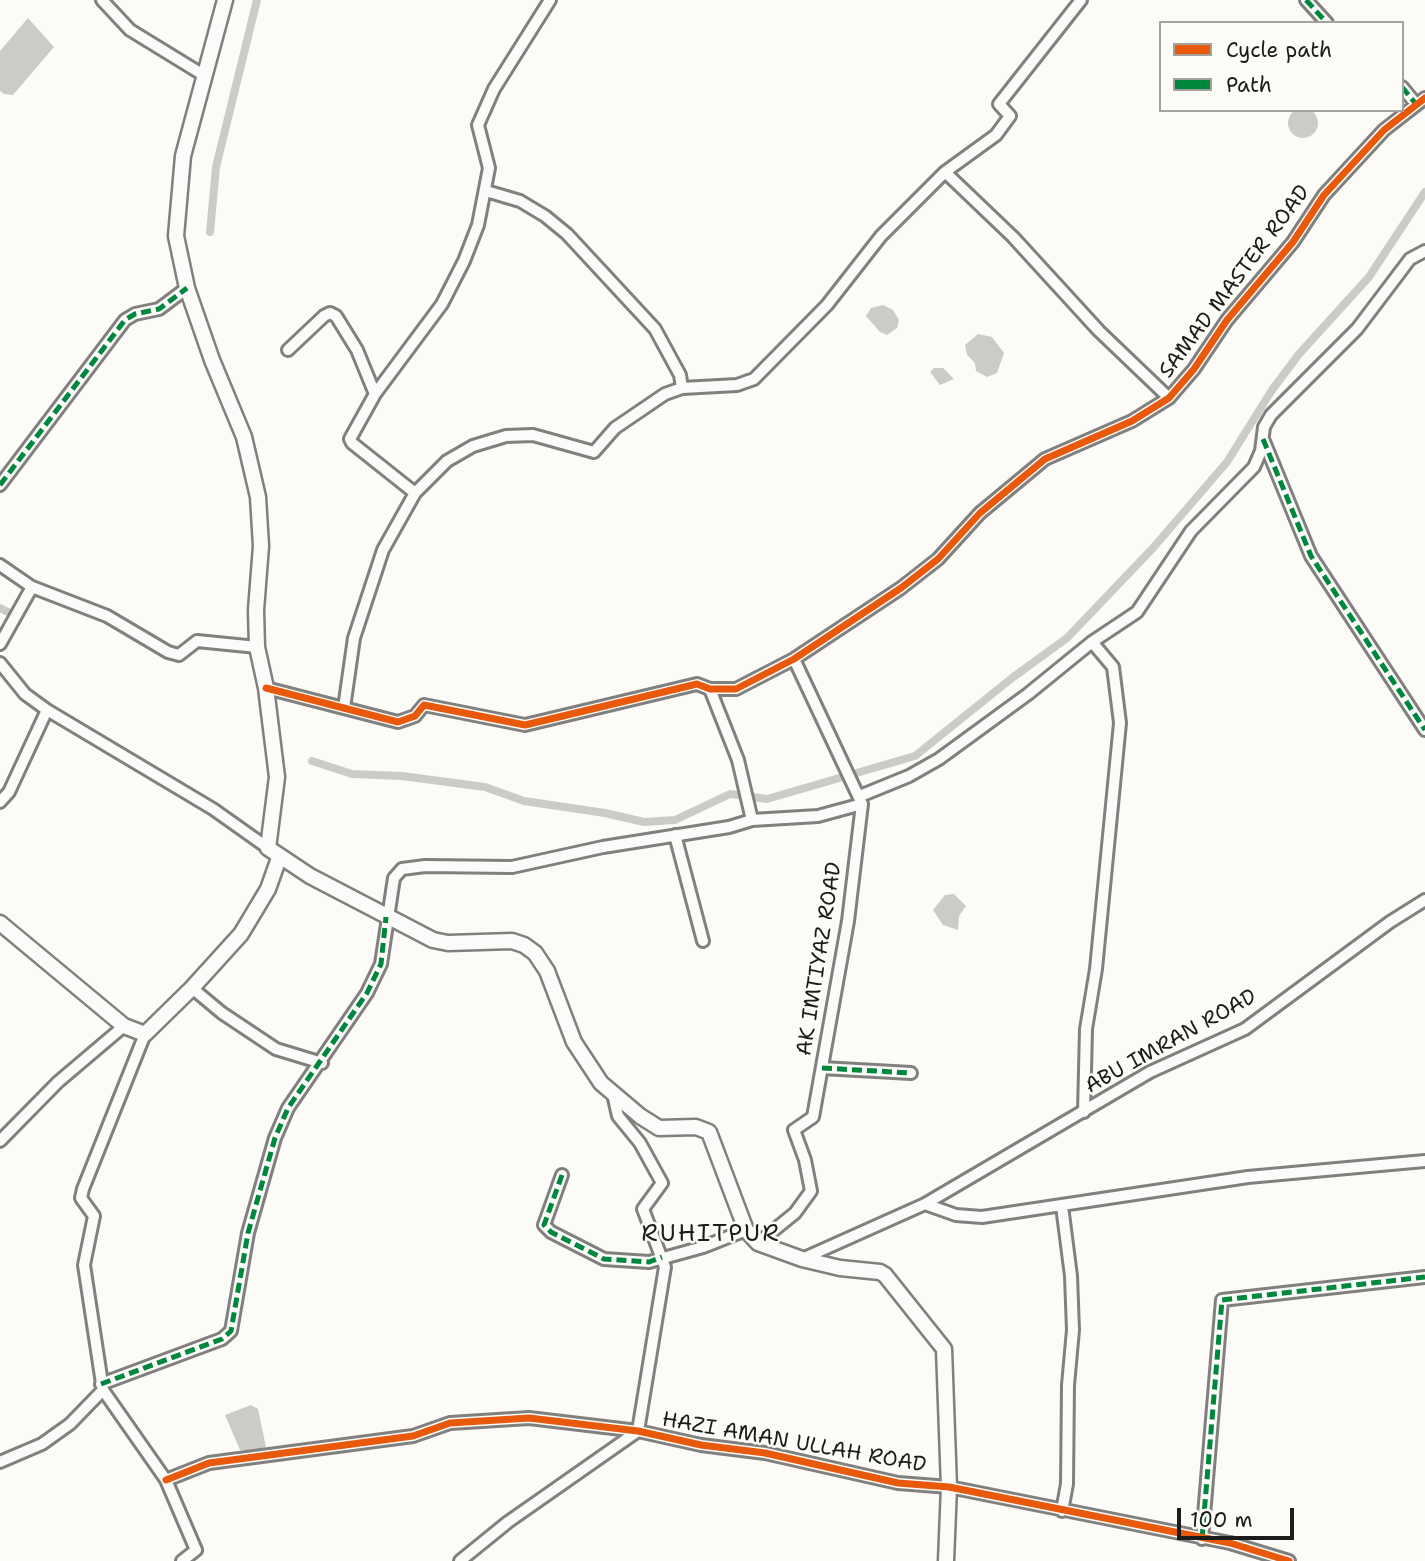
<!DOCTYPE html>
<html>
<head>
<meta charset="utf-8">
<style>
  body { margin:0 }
  #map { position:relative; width:1425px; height:1561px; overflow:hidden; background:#fcfbf8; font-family:"Shantell Sans",sans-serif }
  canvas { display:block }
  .legend { position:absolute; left:1159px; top:21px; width:245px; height:91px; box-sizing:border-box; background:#fdfcf7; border:2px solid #a3a29f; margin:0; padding:9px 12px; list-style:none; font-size:21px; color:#1c1c1c }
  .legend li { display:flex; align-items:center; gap:14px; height:35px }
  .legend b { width:35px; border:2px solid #a3a29f }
  .scale { position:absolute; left:1177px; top:1508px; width:117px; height:32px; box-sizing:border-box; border:4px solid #1c1c1c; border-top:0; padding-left:9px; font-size:21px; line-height:24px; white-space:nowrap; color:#1c1c1c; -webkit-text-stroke:5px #fdfcf7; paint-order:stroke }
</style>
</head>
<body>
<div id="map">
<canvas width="1425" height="1561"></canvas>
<ul class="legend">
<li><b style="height:9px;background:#e8590c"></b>Cycle path</li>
<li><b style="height:9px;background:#00873e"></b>Path</li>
</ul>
<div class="scale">100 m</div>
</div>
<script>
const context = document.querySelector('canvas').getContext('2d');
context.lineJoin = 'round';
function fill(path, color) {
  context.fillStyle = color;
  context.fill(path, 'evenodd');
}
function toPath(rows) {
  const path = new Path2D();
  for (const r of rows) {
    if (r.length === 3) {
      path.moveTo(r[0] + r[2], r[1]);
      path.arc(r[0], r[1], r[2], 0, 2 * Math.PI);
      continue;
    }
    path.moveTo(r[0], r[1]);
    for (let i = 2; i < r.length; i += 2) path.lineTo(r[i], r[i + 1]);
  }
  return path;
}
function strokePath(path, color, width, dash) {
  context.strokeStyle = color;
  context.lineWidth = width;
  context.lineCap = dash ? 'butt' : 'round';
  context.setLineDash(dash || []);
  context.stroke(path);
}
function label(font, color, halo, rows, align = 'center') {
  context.font = font + ' "Shantell Sans",sans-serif';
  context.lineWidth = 5;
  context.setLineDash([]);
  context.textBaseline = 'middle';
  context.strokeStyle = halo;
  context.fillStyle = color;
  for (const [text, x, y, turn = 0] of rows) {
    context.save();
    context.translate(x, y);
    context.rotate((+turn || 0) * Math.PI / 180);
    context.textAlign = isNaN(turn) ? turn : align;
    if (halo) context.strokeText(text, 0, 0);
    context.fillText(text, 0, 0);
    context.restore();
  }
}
fill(toPath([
  [28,18,54,47,13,95,4,94,0,91,0,51],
  [1303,123,15],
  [883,305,893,310,899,320,897,328,887,335,880,332,866,316,871,308],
  [978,334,992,337,1004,353,997,373,987,377,976,371,975,363,967,355,965,345],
  [934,368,943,368,954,379,940,385,930,372],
  [954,894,966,906,959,916,958,930,943,925,933,910,945,895],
  [251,1405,258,1409,266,1447,259,1450,240,1450,225,1415]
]), '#cccbc7');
strokePath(toPath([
  [210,232,216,167,257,0],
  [0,608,14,615],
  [312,761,352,774,402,776,485,787,524,801,605,813,644,822,675,820,730,794,767,799,915,756,1012,678,1067,638,1153,548,1227,462,1272,390,1299,354,1369,277,1425,192]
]), '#cccbc7', 8);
const minor = toPath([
  [102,0,130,30,205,76],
  [1081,0,999,104,1010,116,996,135,945,172,1013,237,1099,331,1169,398],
  [1306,0,1327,23],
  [1402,87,1416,104],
  [486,191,520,201,545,216,567,234,655,329,680,375,682,388],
  [288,350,324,316,330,313,336,316,357,350,375,394],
  [1263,439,1311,556,1425,730],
  [0,485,125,320,135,314,159,309,187,288],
  [415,493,352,443,350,439,375,394,442,304,464,261,478,225,489,168,478,125,494,89,550,0],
  [0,565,32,587,107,616,168,652,179,655,197,641,257,647],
  [0,644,32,587],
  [0,663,25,694,47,710,213,809,268,848],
  [266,688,398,722,415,716,424,705,525,725,697,684,710,689,736,689,794,659,901,588,938,559,980,513,1045,459,1132,421,1169,398,1194,369,1227,320,1293,242,1324,195,1384,130,1425,98],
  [710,689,738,760,752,820],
  [344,708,354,638,383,550,415,493,447,461,473,446,506,436,533,435,594,452,615,428,665,394,682,388,737,385,754,379,827,305,881,236,945,172],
  [860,796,909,776,939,759,1028,694,1092,642],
  [0,802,9,792,47,710],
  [675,835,703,941],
  [192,988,222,1013,276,1049,322,1063],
  [145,1034,83,1189,81,1198,94,1216,84,1265,103,1390,166,1480,196,1550,182,1561],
  [822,1068,911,1073],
  [1084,1112,1086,1029,1096,969,1120,723,1113,667,1092,642,1137,612,1191,531,1254,467,1261,451,1264,427,1271,415,1357,329,1410,259,1425,251],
  [0,1141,58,1082,124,1026],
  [562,1175,544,1225,551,1232,604,1259,649,1262,703,1247,746,1230],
  [925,1204,956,1215,982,1217,1248,1177,1425,1161],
  [758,1243,795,1213,811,1191,805,1160,794,1130,813,1117,848,921,862,804,794,659],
  [802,1259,925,1204,1150,1072,1245,1029,1390,922,1425,900],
  [101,1384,222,1339,231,1331,248,1233,275,1138,288,1108,367,993,381,964,394,878,402,869,425,866,512,867,603,847,729,827,752,820,818,816,862,804],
  [0,1462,42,1444,70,1424,103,1390],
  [166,1480,209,1463,413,1436,450,1423,529,1418,638,1431,701,1445,765,1453,898,1483,949,1487,1230,1543,1289,1561],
  [1062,1511,1067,1484,1068,1385,1073,1330,1071,1276,1062,1206],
  [1202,1539,1222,1300,1425,1277],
  [460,1561,508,1522,638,1431,665,1267,643,1209,662,1183,640,1143,618,1116,613,1094]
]);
const major = toPath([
  [225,0,183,156,176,236,187,288,212,360,244,437,258,497,261,546,256,610,257,647,266,688,277,777,268,848,310,876,433,940,448,943,512,941,524,945,535,953,547,971,574,1042,601,1083,640,1116,659,1128,696,1127,709,1132,746,1230,758,1243,802,1259,840,1268,880,1272,885,1275,944,1349,949,1487,946,1561],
  [0,923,124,1026,145,1034,192,988,241,934,268,889,279,858]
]);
strokePath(minor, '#81807f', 16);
strokePath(major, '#81807f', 19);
strokePath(minor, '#fbfbf9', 10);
strokePath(major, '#fbfbf9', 14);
strokePath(toPath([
  [1306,0,1327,23],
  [1402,87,1416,104],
  [1263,439,1311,556,1425,730],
  [0,485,125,320,135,314,159,309,187,288],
  [822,1068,911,1073],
  [562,1175,544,1225,551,1232,604,1259,649,1262,662,1257],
  [101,1384,222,1339,231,1331,248,1233,275,1138,288,1108,367,993,381,964,386,917],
  [1202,1539,1222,1300,1425,1277]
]), '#00873e', 5, [10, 5]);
strokePath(toPath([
  [266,688,398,722,415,716,424,705,525,725,697,684,710,689,736,689,794,659,901,588,938,559,980,513,1045,459,1132,421,1169,398,1194,369,1227,320,1293,242,1324,195,1384,130,1425,98],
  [166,1480,209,1463,413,1436,450,1423,529,1418,638,1431,701,1445,765,1453,898,1483,949,1487,1230,1543,1289,1561]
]), '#e8590c', 7);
label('21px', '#1c1c1c', '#fdfcf7', [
  ["SAMAD MASTER ROAD",1235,282,-53],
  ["AK IMTIYAZ ROAD",820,959,-81],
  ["ABU IMRAN ROAD",1171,1042,-29],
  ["HAZI AMAN ULLAH ROAD",794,1443,10]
]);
context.letterSpacing = '2px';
label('24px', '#1c1c1c', '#fdfcf7', [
  ["RUHITPUR",711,1235]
]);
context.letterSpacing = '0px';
</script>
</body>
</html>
